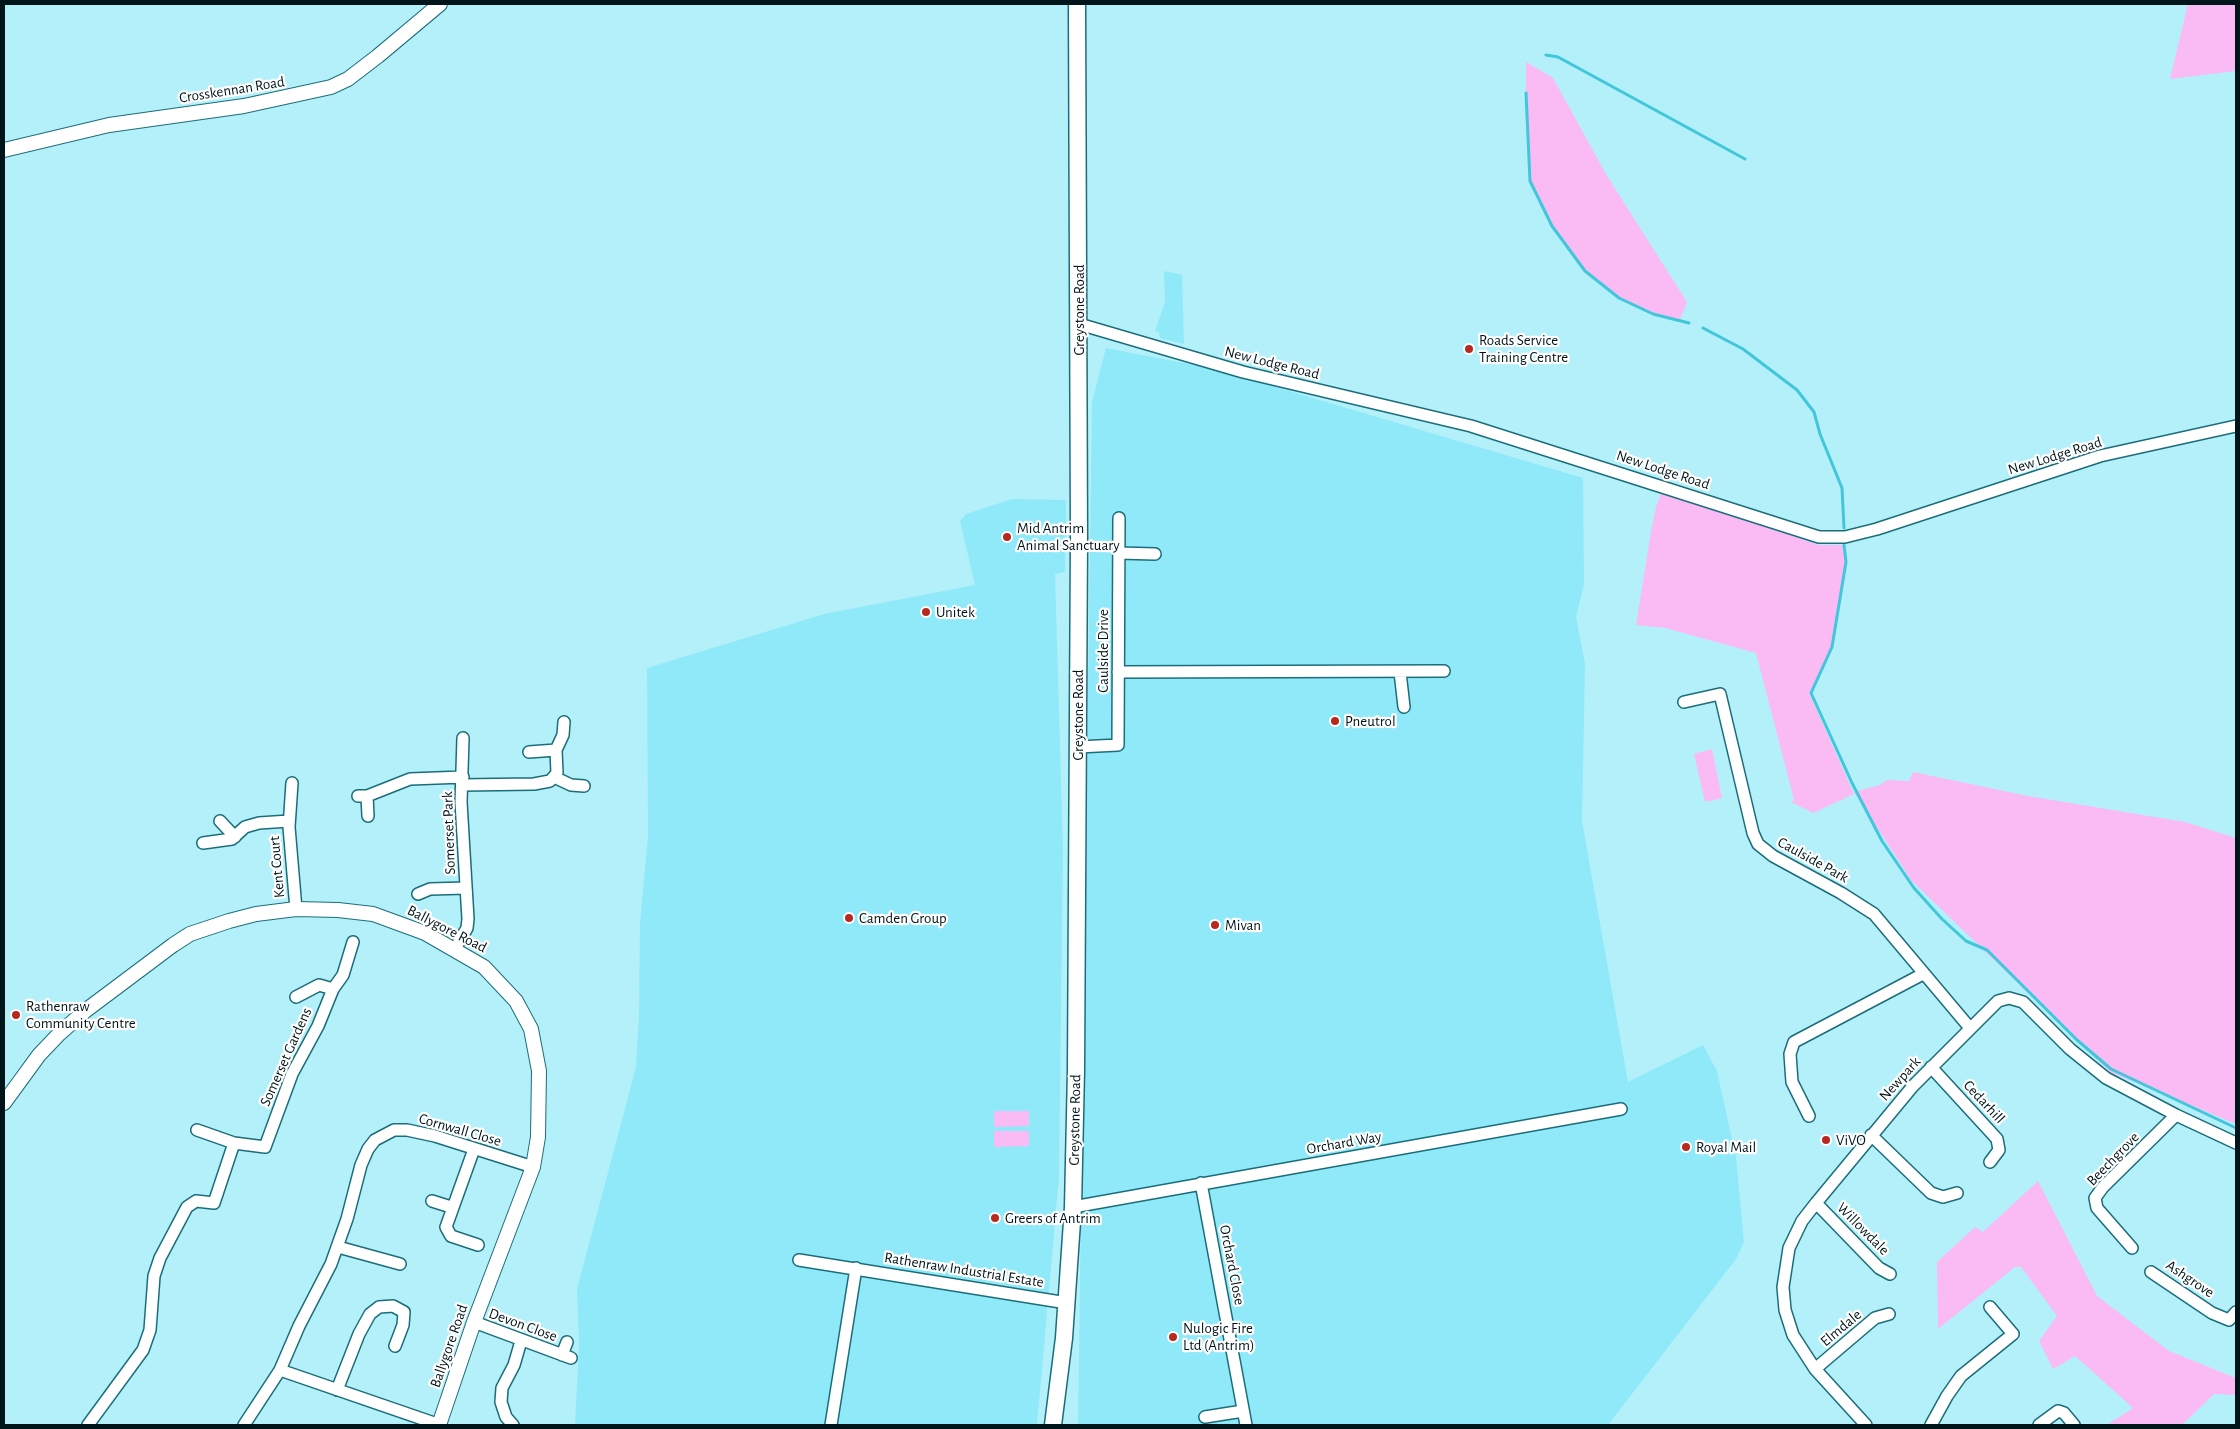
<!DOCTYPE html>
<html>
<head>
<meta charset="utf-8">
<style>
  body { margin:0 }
  #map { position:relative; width:2240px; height:1429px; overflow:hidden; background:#b3f0fa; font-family:"Alegreya Sans",sans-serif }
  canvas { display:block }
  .frame { position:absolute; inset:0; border:5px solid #001519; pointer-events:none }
</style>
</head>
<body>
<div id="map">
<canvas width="2240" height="1429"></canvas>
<div class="frame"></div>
</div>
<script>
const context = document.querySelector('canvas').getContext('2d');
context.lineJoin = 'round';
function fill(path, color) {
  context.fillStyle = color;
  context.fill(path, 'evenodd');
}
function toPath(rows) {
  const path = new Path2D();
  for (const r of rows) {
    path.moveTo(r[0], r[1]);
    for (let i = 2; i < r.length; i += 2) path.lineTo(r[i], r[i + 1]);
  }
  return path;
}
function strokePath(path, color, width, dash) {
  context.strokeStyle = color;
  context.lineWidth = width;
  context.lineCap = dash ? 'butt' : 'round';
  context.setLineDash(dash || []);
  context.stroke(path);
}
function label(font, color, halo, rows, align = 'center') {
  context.font = font + ' "Alegreya Sans",sans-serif';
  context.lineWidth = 4.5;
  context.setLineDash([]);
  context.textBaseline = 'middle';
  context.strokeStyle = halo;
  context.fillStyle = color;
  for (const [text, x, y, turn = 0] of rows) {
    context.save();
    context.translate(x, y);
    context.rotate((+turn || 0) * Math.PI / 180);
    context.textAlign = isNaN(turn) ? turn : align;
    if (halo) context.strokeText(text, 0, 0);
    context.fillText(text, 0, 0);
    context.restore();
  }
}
fill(toPath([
  [1164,271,1182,275,1184,344,1160,338,1159,332,1155,331,1165,302],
  [1106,348,1215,369,1583,478,1584,584,1576,617,1585,664,1582,821,1628,1082,1703,1045,1717,1071,1736,1158,1744,1242,1736,1259,1608,1425,1078,1425,1092,402],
  [1012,499,1066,500,1066,504,1065,572,1055,574,1063,850,1059,1177,1037,1425,575,1425,579,1345,577,1289,636,1067,639,1017,640,922,648,835,647,668,824,614,975,585,960,521,966,514]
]), '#90e9f8');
fill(toPath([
  [2188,4,2236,4,2236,71,2170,79],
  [1526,62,1553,78,1607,176,1687,302,1679,322,1653,314,1619,298,1585,271,1552,226,1530,181,1526,123],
  [1662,491,1819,545,1844,545,1846,562,1832,647,1809,693,1854,794,1813,813,1791,802,1794,800,1756,653,1665,628,1636,625,1651,532,1656,507],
  [1712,749,1722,798,1705,802,1694,754],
  [1913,772,2028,796,2185,822,2236,838,2236,1124,2110,1072,1911,880,1854,792,1880,785,1887,780,1909,781],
  [994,1111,1029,1111,1029,1126,994,1127],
  [994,1131,1029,1131,1029,1146,994,1147],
  [2038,1181,2097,1296,2169,1351,2236,1378,2236,1395,2214,1394,2182,1425,2107,1425,2133,1408,2075,1356,2053,1369,2039,1341,2057,1316,2021,1267,2015,1267,1938,1329,1937,1262,1975,1227,1983,1232]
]), '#fabbf4');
strokePath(toPath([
  [1546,55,1558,57,1745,159],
  [1526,93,1530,181,1552,226,1585,271,1619,298,1653,314,1689,323],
  [1703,328,1743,349,1797,390,1814,412,1820,434,1842,488,1844,528],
  [1844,545,1846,562,1832,647,1811,693,1852,783,1882,841,1914,888,1942,919,1966,941,1987,950,2077,1040,2111,1069,2236,1128]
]), '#41c6da', 3);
const minor = toPath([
  [1079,324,1243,372,1471,426,1819,537,1845,537,1877,529,2100,456,2236,426],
  [1119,553,1155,554],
  [1118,672,1444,671],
  [1400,672,1404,707],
  [1684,702,1720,694,1753,833,1758,844,1773,856,1841,893,1874,914,1970,1028],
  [1078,747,1118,745,1119,518],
  [529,752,556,750],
  [554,777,571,785,584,786],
  [292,783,289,827,296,909],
  [462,785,534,784,550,781,557,773,556,750,563,735,564,722],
  [358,796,367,796,410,779,463,777],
  [367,796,368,816],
  [220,821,235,837],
  [203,843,232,839,245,827,259,823,289,821],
  [418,894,430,889,466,888],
  [455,949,467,928,468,919,461,802,463,738],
  [296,997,319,985,333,989],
  [1931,1067,1997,1139,1999,1150,1990,1162],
  [1809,1116,1792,1082,1790,1054,1794,1042,1923,974],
  [197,1130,234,1143],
  [1871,1135,1931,1193,1943,1197,1957,1193],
  [474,1149,446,1227,451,1236,478,1245],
  [1201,1183,1246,1425],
  [432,1201,451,1207],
  [1816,1203,1879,1268,1890,1274],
  [1073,1207,1621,1109],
  [338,1247,400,1264],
  [2132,1248,2097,1208,2095,1198,2103,1187,2176,1115],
  [799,1260,1067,1303],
  [2151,1272,2212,1313,2229,1320,2236,1312],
  [474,1322,571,1358],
  [562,1355,567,1342],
  [1815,1369,1875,1318,1889,1314],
  [280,1370,440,1425],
  [337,1390,359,1334,370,1314,379,1307,393,1306,404,1312,403,1325,395,1346],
  [1205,1417,1243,1411],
  [88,1425,143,1350,150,1330,154,1276,160,1258,187,1207,196,1201,214,1203,234,1143,265,1147,292,1074,318,1026,333,989,343,975,353,942],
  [244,1425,280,1370,299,1326,331,1264,347,1219,361,1165,368,1149,375,1140,394,1130,407,1130,435,1136,533,1167],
  [513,1425,506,1417,501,1402,502,1388,514,1365,521,1341],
  [831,1425,856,1268],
  [1866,1425,1815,1369,1793,1335,1785,1310,1783,1287,1789,1248,1802,1221,1816,1203,1913,1086,1998,1001,2009,998,2023,1002,2070,1049,2106,1078,2176,1115,2236,1143],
  [1931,1425,1947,1396,1961,1376,2013,1334,1990,1307],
  [2039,1425,2058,1411,2064,1413,2074,1425]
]);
const tertiary = toPath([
  [4,150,109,125,244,106,331,87,348,79,378,56,440,4],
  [4,1103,39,1055,59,1034,85,1011,173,945,190,934,229,921,256,914,296,909,338,910,373,914,425,933,484,967,516,1001,531,1029,539,1071,538,1137,533,1167,474,1322,439,1425]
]);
const secondary = toPath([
  [1053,1425,1064,1338,1073,1207,1076,1070,1079,537,1077,4]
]);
strokePath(minor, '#1a6e7a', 14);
strokePath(tertiary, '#1a6e7a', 16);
strokePath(secondary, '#1a6e7a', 19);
strokePath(minor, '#fff', 11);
strokePath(tertiary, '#fff', 14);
strokePath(secondary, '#fff', 16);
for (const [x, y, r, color] of [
  [1469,349,5,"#b7291f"],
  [1007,537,5,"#b7291f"],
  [926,612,5,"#b7291f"],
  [1335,721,5,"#b7291f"],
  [849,918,5,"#b7291f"],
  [1215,925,5,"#b7291f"],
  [16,1015,5,"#b7291f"],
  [1826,1140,5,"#b7291f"],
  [1686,1147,5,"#b7291f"],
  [995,1218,5,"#b7291f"],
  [1173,1337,5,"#b7291f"]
]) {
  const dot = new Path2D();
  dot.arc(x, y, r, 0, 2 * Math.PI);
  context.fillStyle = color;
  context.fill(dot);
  strokePath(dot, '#fff', 2);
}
label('15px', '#001519', '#fff', [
  ["Crosskennan Road",232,90,-9],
  ["Greystone Road",1079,310,-90],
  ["New Lodge Road",1272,363,14],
  ["New Lodge Road",2055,456,-17],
  ["New Lodge Road",1663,470,18],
  ["Caulside Drive",1103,651,-90],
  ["Greystone Road",1078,715,-90],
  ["Somerset Park",449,833,-92],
  ["Caulside Park",1813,860,29],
  ["Kent Court",277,867,-95],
  ["Ballygore Road",447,929,27],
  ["Somerset Gardens",286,1057,-66],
  ["Newpark",1900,1079,-48],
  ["Cedarhill",1984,1102,47],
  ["Greystone Road",1075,1120,-89],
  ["Cornwall Close",460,1130,16],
  ["Orchard Way",1344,1143,-10],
  ["Beechgrove",2113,1159,-46],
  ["Willowdale",1863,1229,45],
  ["Orchard Close",1232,1265,79],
  ["Rathenraw Industrial Estate",964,1270,9],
  ["Ashgrove",2190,1279,34],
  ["Devon Close",523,1325,20],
  ["Elmdale",1841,1328,-40],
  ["Ballygore Road",449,1346,-71]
]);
label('15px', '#001519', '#fff', [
  ["Roads Service",1479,340],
  ["Training Centre",1479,357],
  ["Mid Antrim",1017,528],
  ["Animal Sanctuary",1017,545],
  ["Unitek",936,612],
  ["Pneutrol",1345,721],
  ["Camden Group",859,918],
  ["Mivan",1225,925],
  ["Rathenraw",26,1006],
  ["Community Centre",26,1023],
  ["ViVO",1836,1140],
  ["Royal Mail",1696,1147],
  ["Greers of Antrim",1005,1218],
  ["Nulogic Fire",1183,1328],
  ["Ltd (Antrim)",1183,1345]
], 'left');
</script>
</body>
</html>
